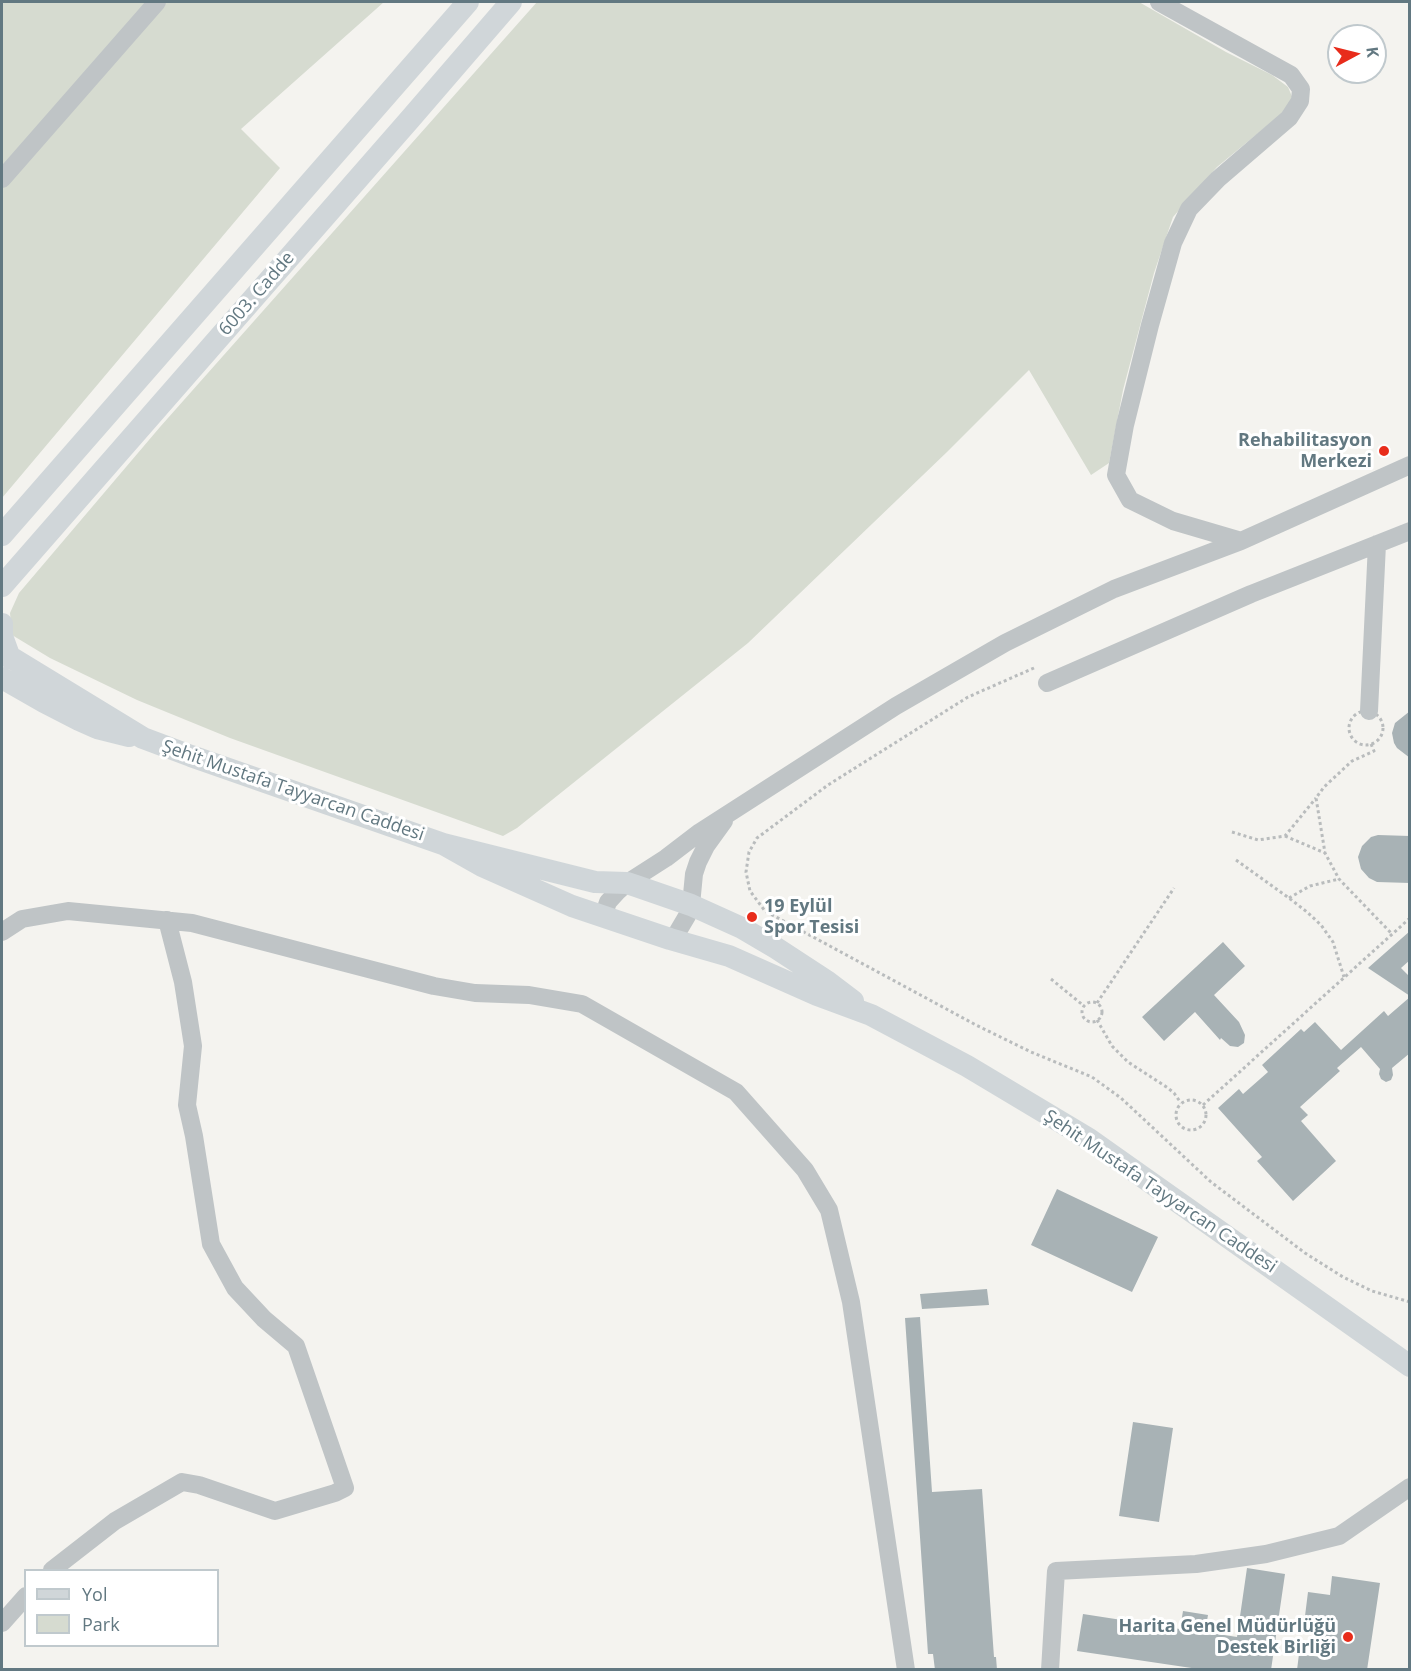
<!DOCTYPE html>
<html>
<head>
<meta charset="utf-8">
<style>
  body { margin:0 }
  #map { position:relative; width:1411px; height:1671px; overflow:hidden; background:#f4f3ef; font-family:"Open Sans",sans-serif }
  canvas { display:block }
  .frame { position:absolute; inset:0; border:3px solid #627881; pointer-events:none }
  .legend { position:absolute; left:24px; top:1569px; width:195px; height:78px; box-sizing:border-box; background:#fff; border:2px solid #c0c9cd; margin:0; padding:8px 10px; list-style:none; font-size:18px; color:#627881 }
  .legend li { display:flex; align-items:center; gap:12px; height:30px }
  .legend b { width:30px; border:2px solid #c0c9cd }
  .north { position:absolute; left:1327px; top:24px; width:60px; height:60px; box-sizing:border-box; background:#fff; border:2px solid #c0c9cd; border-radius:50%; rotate:83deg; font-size:16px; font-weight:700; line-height:24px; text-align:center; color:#627881 }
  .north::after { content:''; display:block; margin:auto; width:21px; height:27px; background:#e82c1b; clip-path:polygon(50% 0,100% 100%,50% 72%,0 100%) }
</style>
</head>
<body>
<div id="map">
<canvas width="1411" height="1671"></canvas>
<div class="frame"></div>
<ul class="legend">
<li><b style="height:8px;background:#d0d6d9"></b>Yol</li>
<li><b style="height:16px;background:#d6dbd0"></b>Park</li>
</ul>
<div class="north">K</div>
</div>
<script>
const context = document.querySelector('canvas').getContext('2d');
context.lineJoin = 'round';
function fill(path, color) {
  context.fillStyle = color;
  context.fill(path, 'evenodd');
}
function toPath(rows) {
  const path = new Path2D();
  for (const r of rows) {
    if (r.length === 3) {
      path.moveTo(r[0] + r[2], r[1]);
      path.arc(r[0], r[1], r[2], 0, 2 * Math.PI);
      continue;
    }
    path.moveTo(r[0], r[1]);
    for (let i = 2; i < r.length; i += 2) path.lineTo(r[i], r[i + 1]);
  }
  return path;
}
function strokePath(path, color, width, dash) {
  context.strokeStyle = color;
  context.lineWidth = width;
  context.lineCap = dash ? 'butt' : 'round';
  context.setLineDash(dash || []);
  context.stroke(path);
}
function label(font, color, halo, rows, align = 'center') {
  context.font = font + ' "Open Sans",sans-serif';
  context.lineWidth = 6;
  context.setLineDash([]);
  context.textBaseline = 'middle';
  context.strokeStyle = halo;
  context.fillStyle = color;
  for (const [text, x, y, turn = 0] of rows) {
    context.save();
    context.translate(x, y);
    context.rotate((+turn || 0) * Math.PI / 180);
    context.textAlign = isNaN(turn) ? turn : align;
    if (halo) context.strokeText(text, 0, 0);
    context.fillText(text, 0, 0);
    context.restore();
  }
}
fill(toPath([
  [2,2,384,2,241,129,280,168,2,498],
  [537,2,1139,2,1226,52,1272,75,1288,87,1293,99,1285,111,1217,167,1173,217,1154,273,1123,390,1109,463,1091,475,1029,370,947,452,748,643,517,828,503,836,230,738,137,700,50,658,12,635,10,613,19,593,160,427]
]), '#d6dbd0');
fill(toPath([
  [1410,711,1410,758,1397,748,1394,743,1392,733,1395,723],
  [1378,835,1410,836,1410,883,1377,882,1369,878,1361,869,1358,857,1362,846,1371,837],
  [1410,931,1410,960,1401,968,1410,977,1410,996,1368,968],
  [1223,942,1245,966,1214,995,1239,1022,1245,1035,1244,1043,1238,1047,1230,1046,1221,1038,1220,1040,1195,1012,1164,1041,1142,1017],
  [1410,997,1410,1053,1392,1068,1393,1075,1391,1080,1386,1082,1381,1079,1379,1074,1380,1069,1361,1047,1337,1068,1340,1071,1300,1107,1308,1115,1301,1121,1336,1161,1293,1201,1257,1161,1262,1157,1218,1108,1239,1089,1243,1094,1268,1072,1262,1065,1301,1029,1304,1032,1315,1022,1341,1050,1384,1011,1388,1016],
  [1057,1189,1158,1237,1132,1292,1031,1245],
  [987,1289,989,1305,922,1309,920,1294],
  [920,1317,932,1492,982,1489,994,1657,996,1657,997,1670,935,1670,933,1654,928,1654,905,1318],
  [1133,1422,1173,1428,1159,1522,1119,1516],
  [1247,1568,1285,1574,1271,1670,1205,1670,1077,1651,1083,1614,1180,1629,1183,1611,1208,1615,1205,1632,1237,1637],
  [1332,1576,1380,1583,1367,1670,1297,1670,1299,1654,1321,1657,1326,1620,1305,1616,1308,1592,1330,1595]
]), '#a8b2b5');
strokePath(toPath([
  [1034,668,968,697,828,785,757,838,749,852,746,872,750,891,765,911,976,1025,1031,1052,1092,1077,1121,1098,1211,1182,1305,1253,1343,1277,1372,1291,1410,1302],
  [1366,728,17],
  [1371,744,1374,751,1352,761,1324,787,1316,798,1325,853,1339,879,1392,934],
  [1232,832,1258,840,1285,836,1316,798],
  [1285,836,1325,853],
  [1236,860,1289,898,1307,912,1321,925,1333,942,1344,977],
  [1289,898,1310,886,1339,879],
  [1051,979,1084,1006],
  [1092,1012,10],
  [1097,1003,1174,888],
  [1097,1020,1112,1046,1128,1062,1168,1088,1174,1093,1181,1103],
  [1191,1115,15],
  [1203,1105,1410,918]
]), '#b9bcbd', 3, [3, 3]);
strokePath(toPath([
  [1159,2,1291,75,1301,89,1300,101,1289,118,1218,179,1189,209,1173,243,1150,325,1125,425,1116,475,1130,500,1173,521,1241,541],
  [2,179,157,2],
  [1047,683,1251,594,1410,531],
  [1369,711,1377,544],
  [603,917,608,902,618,891,627,883,666,858,700,832,896,706,1005,643,1114,589,1241,541,1410,465],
  [2,932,22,919,68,911,192,923,434,986,475,993,529,995,582,1004,736,1092,805,1170,829,1210,851,1302,906,1670],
  [670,939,677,933,687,916,691,905,694,874,698,862,706,846,724,821],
  [52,1570,115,1521,182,1482,199,1485,275,1511,335,1493,345,1488,296,1346,264,1319,235,1288,211,1244,194,1136,187,1105,193,1046,183,982,167,920],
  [2,1623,26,1596],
  [1050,1670,1056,1571,1196,1564,1266,1554,1339,1536,1410,1487]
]), '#bfc4c6', 18);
strokePath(toPath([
  [2,535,468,2],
  [2,586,411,118,511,2],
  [2,624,2,636,10,658],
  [2,652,143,738,191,756,443,844,595,882,627,883,636,886,691,905,742,928,776,948,828,982,853,1001],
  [2,678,44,702,79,720,97,728,129,736],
  [443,844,482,866,572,906,670,939,729,956,817,995,871,1015,967,1066,1089,1139,1410,1366]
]), '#d0d6d9', 22);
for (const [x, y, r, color] of [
  [1384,451,6,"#e82c1b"],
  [752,917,6,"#e82c1b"],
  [1348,1637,6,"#e82c1b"]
]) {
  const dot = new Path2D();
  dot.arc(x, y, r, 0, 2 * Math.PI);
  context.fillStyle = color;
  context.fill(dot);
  strokePath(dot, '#fff', 2);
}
label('18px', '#627881', '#fff', [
  ["6003. Cadde",257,294,-49],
  ["Şehit Mustafa Tayyarcan Caddesi",293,791,19],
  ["Şehit Mustafa Tayyarcan Caddesi",1160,1192,34]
]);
label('bold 18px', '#627881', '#fff', [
  ["Rehabilitasyon",1372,441],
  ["Merkezi",1372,462],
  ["19 Eylül",764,907,"left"],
  ["Spor Tesisi",764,928,"left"],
  ["Harita Genel Müdürlüğü",1336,1627],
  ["Destek Birliği",1336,1648]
], 'right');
</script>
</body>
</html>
